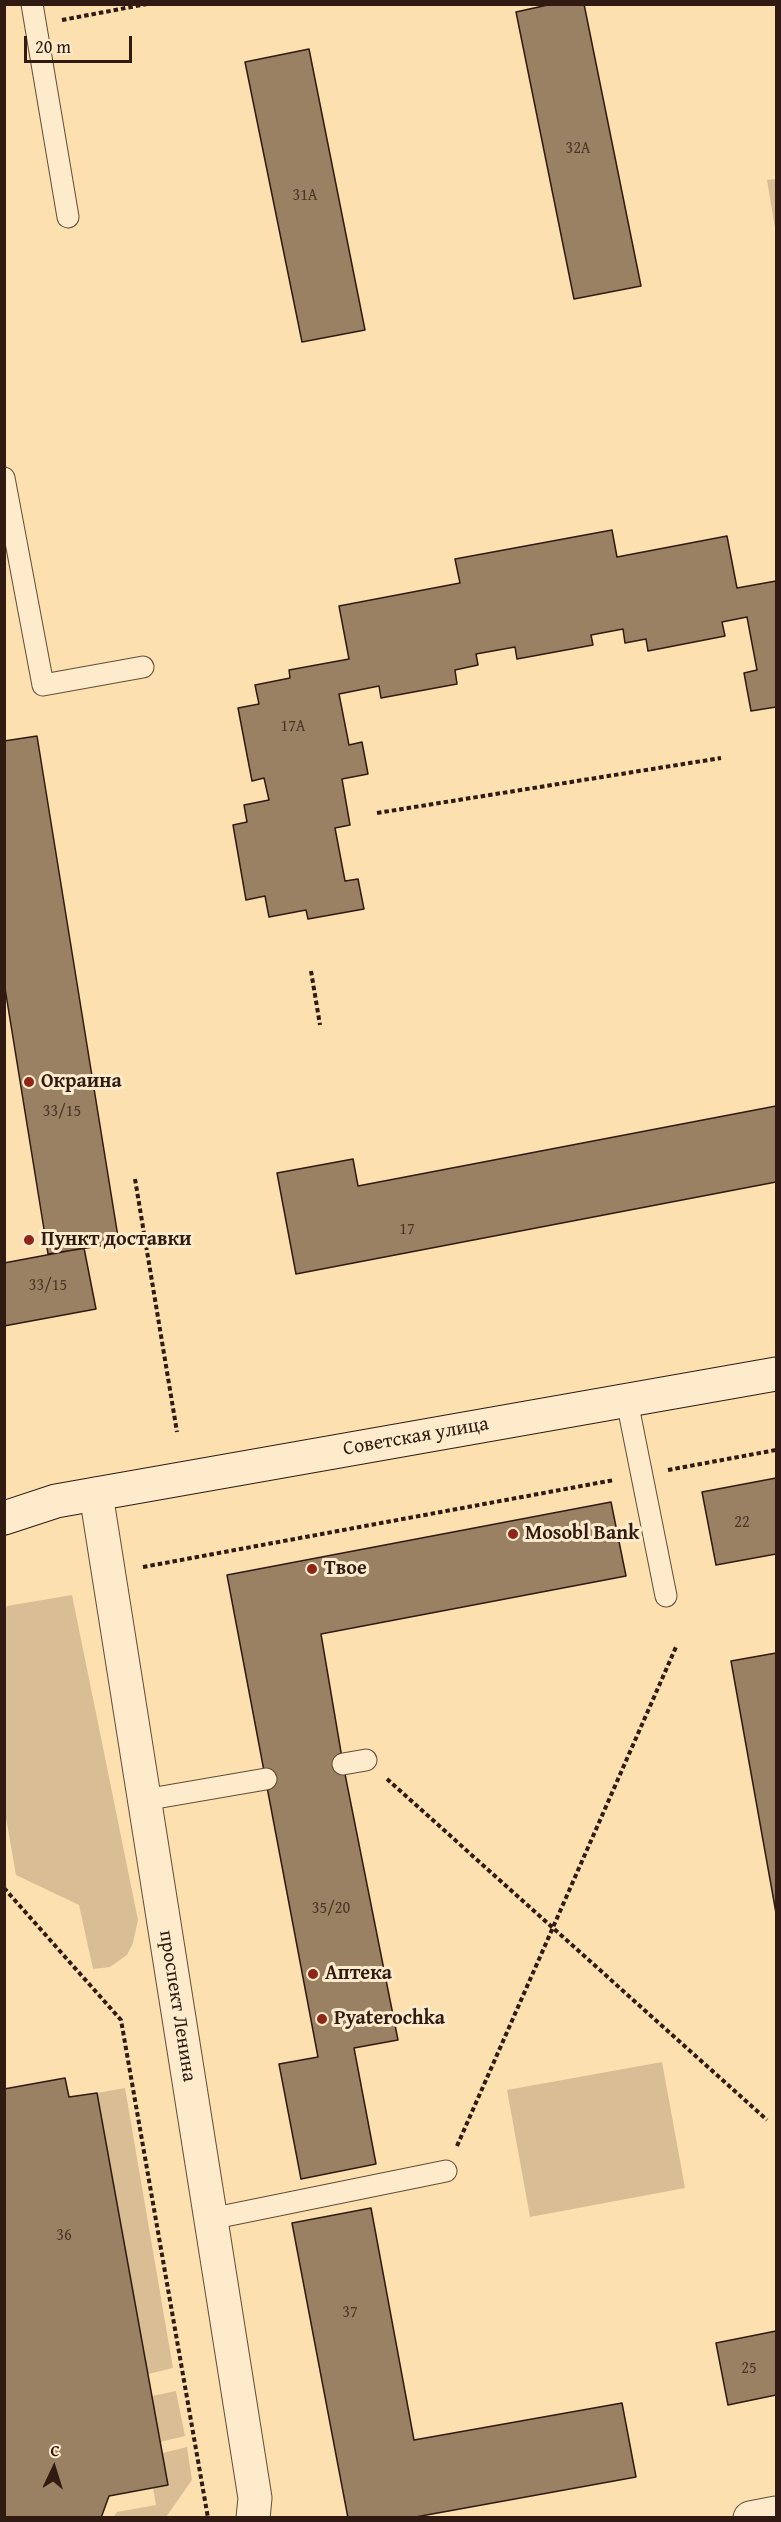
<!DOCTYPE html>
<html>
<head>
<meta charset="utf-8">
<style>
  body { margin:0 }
  #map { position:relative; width:781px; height:2522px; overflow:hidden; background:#fce0b0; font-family:"Gentium Book Plus",serif }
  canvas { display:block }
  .frame { position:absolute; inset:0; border:6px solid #301a11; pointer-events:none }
  .north { position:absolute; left:24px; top:2438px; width:60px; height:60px; -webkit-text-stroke:4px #fdebcc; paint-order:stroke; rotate:4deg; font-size:16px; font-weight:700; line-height:24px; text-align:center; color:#301a11 }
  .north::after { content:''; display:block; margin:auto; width:21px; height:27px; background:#301a11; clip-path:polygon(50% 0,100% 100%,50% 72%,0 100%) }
  .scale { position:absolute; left:24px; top:36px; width:108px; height:27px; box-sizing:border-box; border:3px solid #301a11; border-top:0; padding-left:8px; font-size:18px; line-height:21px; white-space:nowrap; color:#301a11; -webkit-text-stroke:4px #fdebcc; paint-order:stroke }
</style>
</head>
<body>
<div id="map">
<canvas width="781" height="2522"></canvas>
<div class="frame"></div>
<div class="north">С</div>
<div class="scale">20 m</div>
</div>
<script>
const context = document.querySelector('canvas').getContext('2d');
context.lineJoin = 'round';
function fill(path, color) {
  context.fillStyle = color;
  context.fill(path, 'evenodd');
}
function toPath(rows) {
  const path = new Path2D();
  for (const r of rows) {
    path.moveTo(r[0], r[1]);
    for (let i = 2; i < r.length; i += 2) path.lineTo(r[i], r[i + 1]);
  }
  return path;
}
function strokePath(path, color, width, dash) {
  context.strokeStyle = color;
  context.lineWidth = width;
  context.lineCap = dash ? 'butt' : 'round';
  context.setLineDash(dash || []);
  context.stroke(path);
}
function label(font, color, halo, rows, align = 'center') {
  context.font = font + ' "Gentium Book Plus",serif';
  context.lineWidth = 6;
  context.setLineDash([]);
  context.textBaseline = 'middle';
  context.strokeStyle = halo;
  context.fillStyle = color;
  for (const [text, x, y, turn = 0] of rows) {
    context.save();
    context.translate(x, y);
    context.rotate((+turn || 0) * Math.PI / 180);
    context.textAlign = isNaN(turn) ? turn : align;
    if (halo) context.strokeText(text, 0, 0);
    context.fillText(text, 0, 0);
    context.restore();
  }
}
fill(toPath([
  [776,179,776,234,767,180],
  [72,1595,138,1920,133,1943,127,1955,110,1967,93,1969,79,1905,16,1875,5,1812,5,1610,7,1606],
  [662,2062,685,2188,530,2217,507,2090],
  [125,2088,173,2368,148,2374,97,2093],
  [176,2391,185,2436,160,2442,152,2396],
  [187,2447,192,2480,166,2517,113,2518,117,2512,156,2505,153,2488,162,2453]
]), '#d9be95');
const building = toPath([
  [552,4,584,4,641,286,574,299,516,12,552,4],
  [309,49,365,330,302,342,245,62,309,49],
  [612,530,617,557,727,536,737,588,776,581,776,710,776,707,751,711,744,673,757,670,747,617,722,622,725,636,648,651,646,639,625,643,623,629,591,635,593,645,517,659,515,647,476,654,478,665,455,670,457,684,381,698,379,686,339,694,349,745,362,742,368,774,342,779,350,825,335,828,345,881,358,879,364,909,308,919,306,910,269,917,265,896,246,900,233,825,247,822,244,805,269,800,264,778,252,781,238,708,259,704,255,685,290,678,289,670,349,659,339,606,460,583,455,559,612,530],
  [37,736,119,1243,48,1254,4,982,4,741,37,736],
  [776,1106,776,1182,296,1274,277,1173,353,1159,358,1186,776,1106],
  [84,1248,96,1309,4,1326,4,1263,84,1248],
  [776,1478,776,1554,716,1565,702,1492,776,1478],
  [611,1502,626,1576,321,1634,343,1764,398,2040,354,2048,376,2164,301,2179,279,2064,318,2057,227,1575,611,1502],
  [776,1653,776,1913,731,1661,776,1653],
  [65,2078,69,2097,97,2093,168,2485,109,2496,101,2518,4,2518,4,2089,65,2078],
  [371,2208,414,2440,622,2403,636,2477,410,2518,348,2518,292,2223,371,2208],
  [776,2331,776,2395,728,2405,716,2343,776,2331]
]);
fill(building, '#9a8164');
strokePath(building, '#301a11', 1.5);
const service = toPath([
  [32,4,68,217],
  [4,478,43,685,143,667],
  [627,1401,666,1596],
  [343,1764,366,1760],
  [144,1800,266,1779],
  [210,2219,446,2171]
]);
const tertiary = toPath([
  [96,1494,255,2498,253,2518],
  [750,2518,776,2513]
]);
const secondary = toPath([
  [4,1518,56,1501,776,1374]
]);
strokePath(service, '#634c39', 23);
strokePath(tertiary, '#634c39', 35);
strokePath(secondary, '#301a11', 35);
strokePath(toPath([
  [62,20,147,4],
  [377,813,721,758],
  [311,971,320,1025],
  [135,1179,177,1432],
  [668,1470,776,1450],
  [143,1567,614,1480],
  [387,1779,767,2120],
  [4,1888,121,2020,208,2518],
  [457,2146,676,1647]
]), '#301a11', 4, [4.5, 3]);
strokePath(service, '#fdebcc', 21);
strokePath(tertiary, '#fdebcc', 33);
strokePath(secondary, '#fdebcc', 33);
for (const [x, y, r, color] of [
  [29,1082,6,"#8f2418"],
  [29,1240,6,"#8f2418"],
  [513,1534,6,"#8f2418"],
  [312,1569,6,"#8f2418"],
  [313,1974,6,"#8f2418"],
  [322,2019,6,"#8f2418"]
]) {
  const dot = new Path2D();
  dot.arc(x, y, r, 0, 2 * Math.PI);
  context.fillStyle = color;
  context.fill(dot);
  strokePath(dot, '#fdebcc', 2);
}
label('16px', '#4a3426', null, [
  ["32А",578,149],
  ["31А",305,196],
  ["17А",293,727],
  ["33/15",62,1112],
  ["17",407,1230],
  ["33/15",48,1286],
  ["22",742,1523],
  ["35/20",331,1909],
  ["36",64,2236],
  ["37",350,2313],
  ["25",749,2369]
]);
label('bold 20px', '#301a11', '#fdebcc', [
  ["Окраина",41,1082],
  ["Пункт доставки",41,1240],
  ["Mosobl Bank",525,1534],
  ["Твое",324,1569],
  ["Аптека",325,1974],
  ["Pyaterochka",334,2019]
], 'left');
label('20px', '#301a11', '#fdebcc', [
  ["Советская улица",416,1437,-10],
  ["проспект Ленина",177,2006,81]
]);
</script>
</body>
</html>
